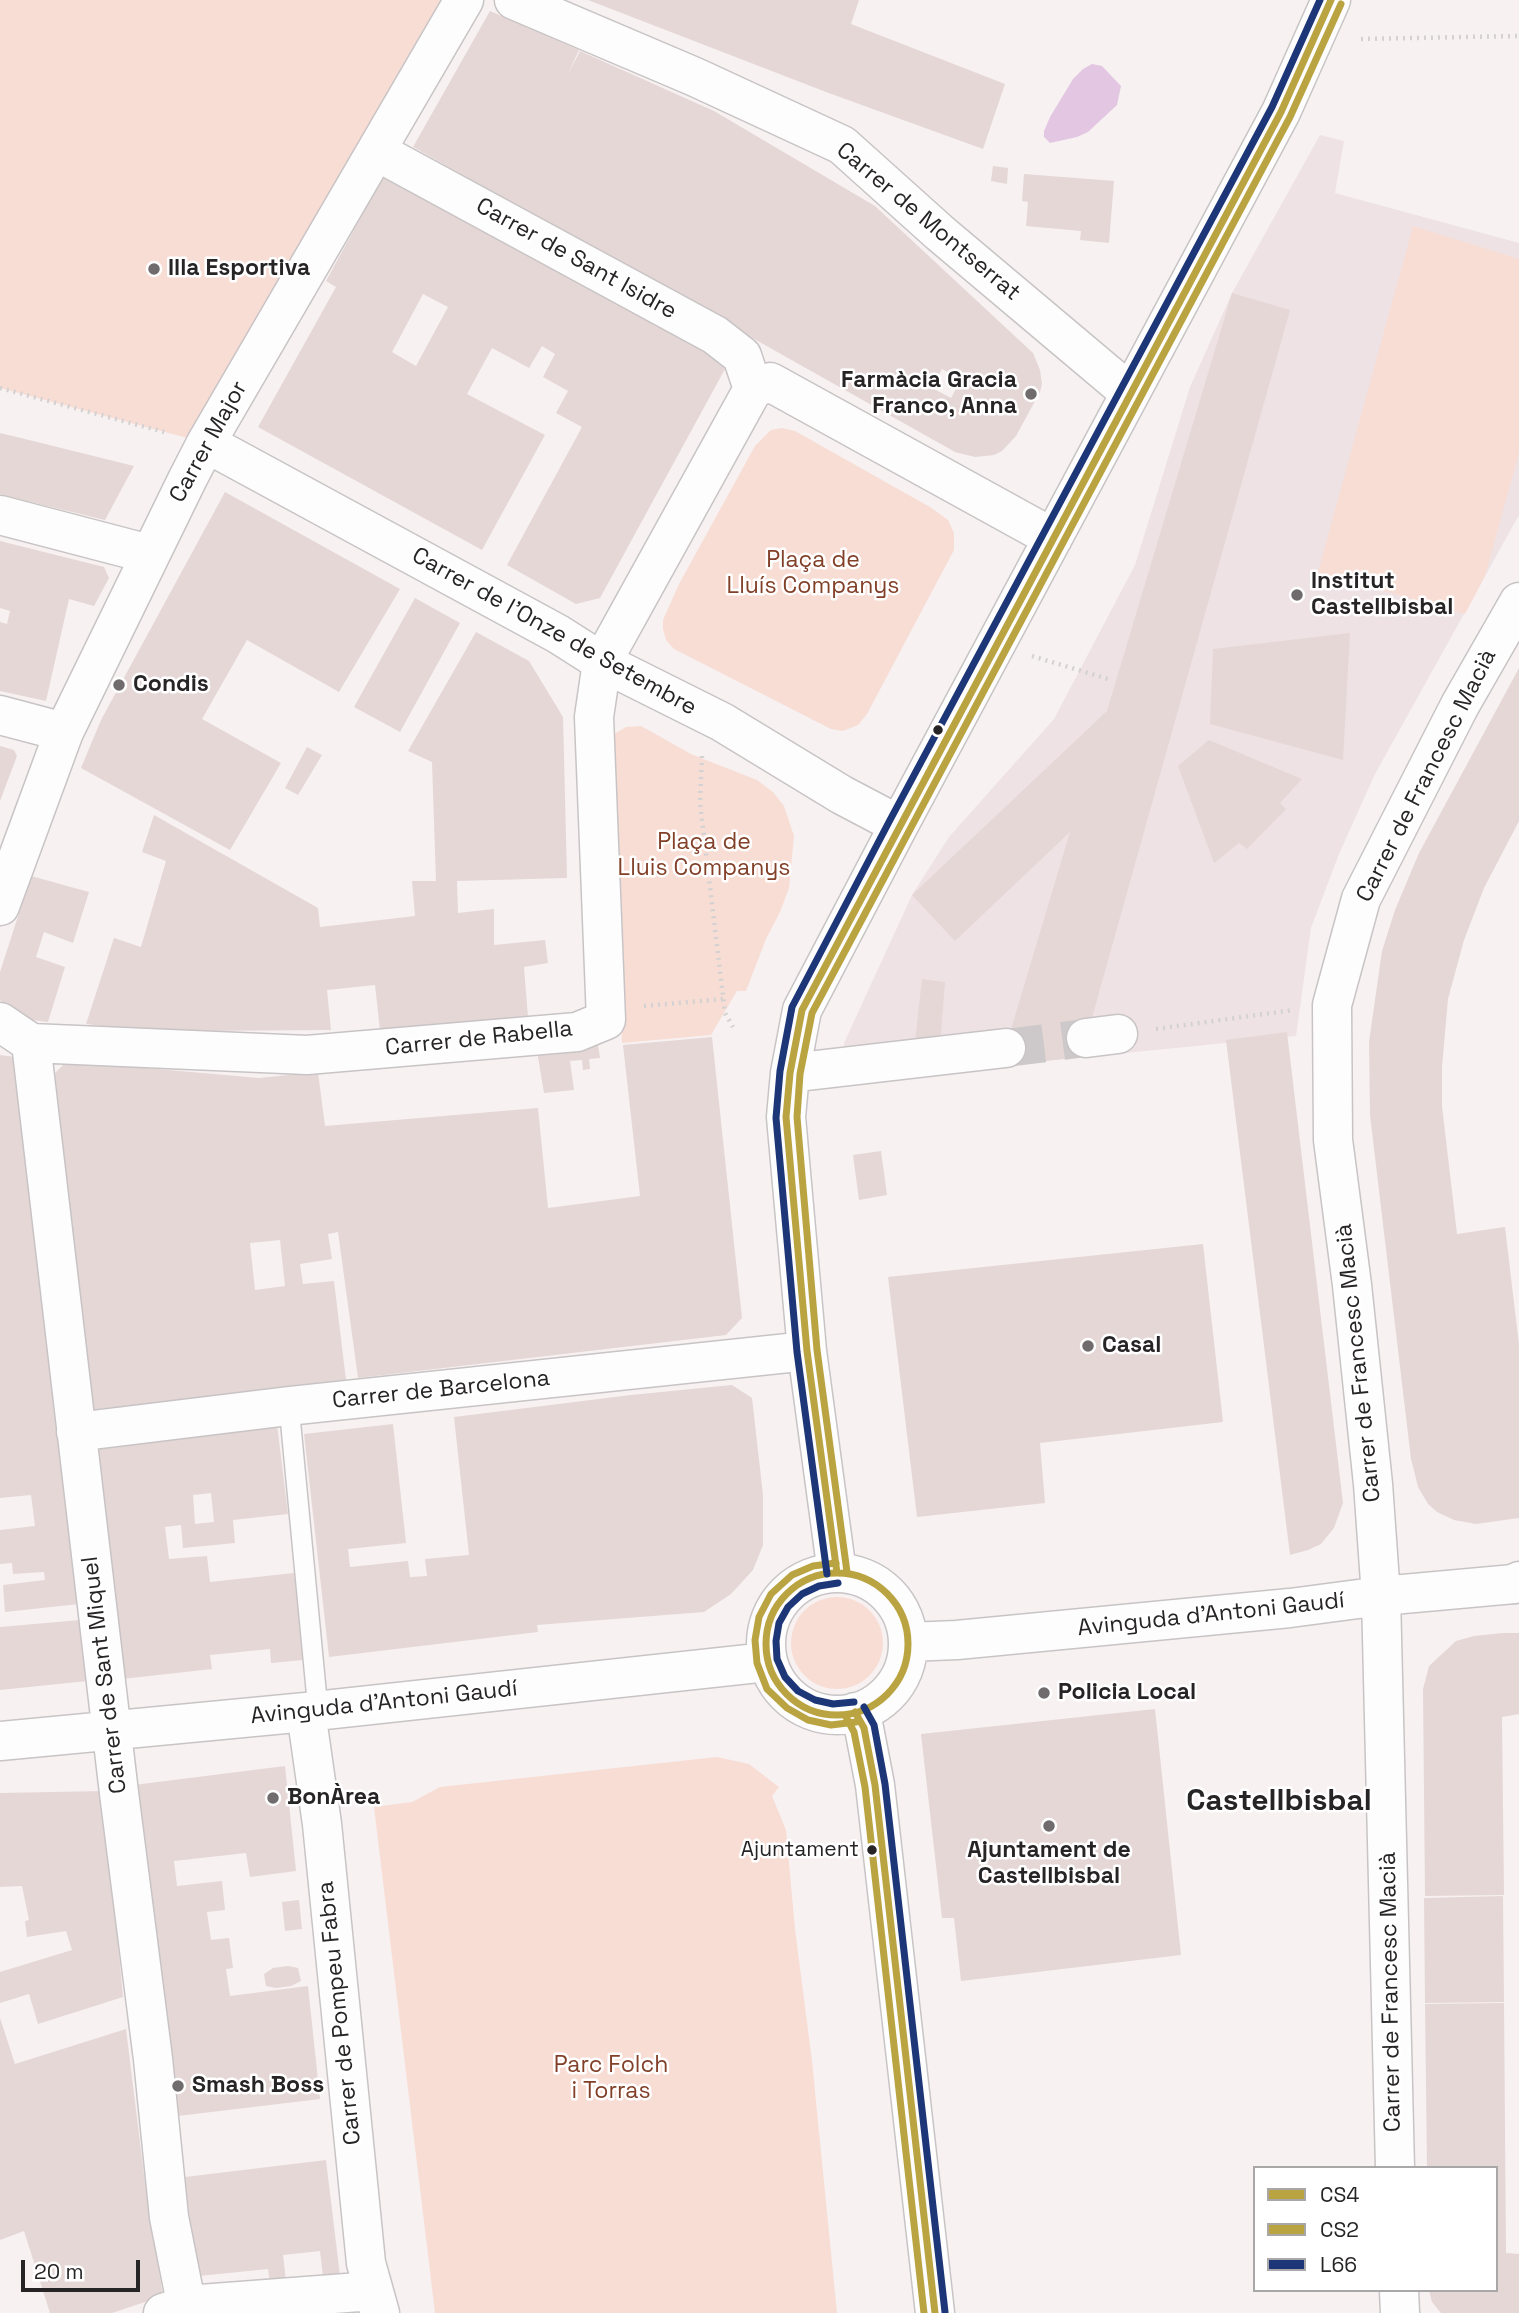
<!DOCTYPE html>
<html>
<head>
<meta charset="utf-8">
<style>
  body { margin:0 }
  #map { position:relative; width:1519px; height:2313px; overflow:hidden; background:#f7f1f2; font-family:"Space Grotesk",sans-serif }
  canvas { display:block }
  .legend { position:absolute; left:1253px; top:2166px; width:245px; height:126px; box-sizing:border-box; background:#fff; border:2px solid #a9a7a8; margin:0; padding:9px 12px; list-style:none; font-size:21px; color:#272425 }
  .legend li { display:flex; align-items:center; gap:14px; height:35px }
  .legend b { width:35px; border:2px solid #a9a7a8 }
  .scale { position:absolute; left:21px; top:2260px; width:119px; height:32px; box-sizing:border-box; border:4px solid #272425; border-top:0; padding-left:9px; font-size:21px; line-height:24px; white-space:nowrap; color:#272425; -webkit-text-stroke:5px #fff; paint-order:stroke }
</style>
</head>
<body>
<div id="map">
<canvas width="1519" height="2313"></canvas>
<ul class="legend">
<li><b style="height:9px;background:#baa442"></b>CS4</li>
<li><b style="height:9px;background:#baa442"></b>CS2</li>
<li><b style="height:9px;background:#1d3678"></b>L66</li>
</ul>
<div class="scale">20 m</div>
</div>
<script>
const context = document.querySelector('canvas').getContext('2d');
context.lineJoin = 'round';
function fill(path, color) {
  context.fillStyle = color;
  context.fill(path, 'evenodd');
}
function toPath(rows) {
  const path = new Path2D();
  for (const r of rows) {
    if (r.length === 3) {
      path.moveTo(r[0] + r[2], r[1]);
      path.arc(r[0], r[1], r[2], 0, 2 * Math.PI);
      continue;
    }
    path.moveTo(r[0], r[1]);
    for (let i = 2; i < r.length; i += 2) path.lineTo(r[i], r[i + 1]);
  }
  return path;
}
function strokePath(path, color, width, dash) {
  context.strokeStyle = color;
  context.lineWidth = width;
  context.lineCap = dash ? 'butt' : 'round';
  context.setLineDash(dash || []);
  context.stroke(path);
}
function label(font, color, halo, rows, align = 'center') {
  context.font = font + ' "Space Grotesk",sans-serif';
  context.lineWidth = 5;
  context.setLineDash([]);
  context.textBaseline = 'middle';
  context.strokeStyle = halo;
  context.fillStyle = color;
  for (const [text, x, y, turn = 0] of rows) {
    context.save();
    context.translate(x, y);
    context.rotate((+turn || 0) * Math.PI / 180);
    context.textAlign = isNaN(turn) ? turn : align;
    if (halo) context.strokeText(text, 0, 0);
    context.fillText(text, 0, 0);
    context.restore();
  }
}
fill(toPath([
  [1320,135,1344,141,1335,193,1519,243,1519,515,1375,774,1339,854,1311,928,1296,1036,844,1081,844,1043,912,895,949,837,1054,719,1135,565,1190,387,1232,293]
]), '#eee2e4');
fill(toPath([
  [0,0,464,0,206,443,0,388],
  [1413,226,1519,259,1519,453,1485,576,1465,614,1318,572],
  [782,428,795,431,930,507,948,520,954,533,954,550,867,714,858,725,843,731,831,729,674,649,666,640,663,629,663,620,679,584,755,446,771,430],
  [641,726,691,754,757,780,773,792,784,806,794,836,789,888,780,912,766,939,746,991,737,991,711,1035,622,1043,612,741,614,734,626,727],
  [837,1643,46],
  [717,1757,749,1764,779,1787,772,1796,786,1830,795,1929,812,2061,837,2313,435,2313,374,1807,412,1802,440,1787]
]), '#f8ddd5');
fill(toPath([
  [1092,64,1102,66,1121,86,1117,105,1088,132,1077,137,1050,143,1044,137,1044,131,1050,117,1073,79,1083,69]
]), '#e3c6e2');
fill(toPath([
  [588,0,859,0,851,24,1005,84,983,149,826,92],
  [490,11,579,50,568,74,580,51,714,111,875,206,1033,353,1040,370,1042,384,1040,392,1016,436,1002,451,994,455,975,457,955,452,413,147],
  [942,369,961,380,951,398,932,388],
  [993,166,1008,168,1007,184,991,181],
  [385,173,722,359,725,369,600,598,576,604,507,565,582,427,556,413,568,391,543,377,555,354,542,346,529,368,492,348,467,394,545,435,482,550,258,427,336,287,326,281],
  [423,294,448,307,416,366,392,352],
  [1024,174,1114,181,1109,243,1080,240,1081,231,1026,226,1028,202,1022,201],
  [1232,293,1290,310,1081,1057,1000,1066,1070,832,955,941,912,895,1107,711],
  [0,433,21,438,134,466,105,520,6,496,0,494],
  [225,492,400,589,339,692,247,640,202,719,281,763,230,850,81,768,101,720],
  [0,541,104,567,109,578,94,606,69,599,46,701,0,691,0,622,7,624,10,611,0,608],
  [415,598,460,623,400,732,354,707],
  [476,632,529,661,563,717,567,878,457,881,458,913,494,909,494,945,545,940,548,963,524,967,528,1017,380,1030,375,985,327,990,331,1030,184,1031,117,1028,86,1024,114,938,141,947,166,861,142,852,154,815,318,908,320,927,415,916,412,881,436,881,432,762,408,751],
  [1350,633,1343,760,1210,724,1213,649],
  [1519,668,1519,821,1484,888,1464,940,1448,999,1442,1067,1442,1106,1457,1234,1505,1227,1519,1345,1519,1518,1476,1524,1454,1520,1437,1512,1428,1504,1418,1487,1411,1459,1370,1115,1369,1042,1382,951,1395,910,1419,853],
  [1209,740,1302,779,1280,803,1286,809,1247,849,1239,843,1214,863,1178,766],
  [0,746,14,750,17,756,0,801],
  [307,747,322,755,298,795,285,788],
  [31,876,89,892,73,943,44,932,36,957,65,967,48,1022,16,1018,0,1000,0,972],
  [922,979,945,982,940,1046,914,1051],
  [1287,1032,1343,1503,1334,1528,1321,1544,1308,1550,1290,1555,1226,1040],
  [712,1037,742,1318,726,1335,358,1378,338,1232,328,1234,332,1259,300,1264,303,1284,334,1281,346,1380,91,1410,55,1073,67,1061,259,1078,318,1072,325,1126,538,1108,548,1208,640,1196,623,1045],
  [280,1240,285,1286,255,1290,250,1243],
  [598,1045,600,1058,589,1059,590,1069,583,1070,582,1060,570,1061,574,1090,544,1093,537,1051],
  [0,1055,15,1057,79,1604,5,1612,3,1585,45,1580,44,1572,13,1574,12,1563,0,1564,0,1530,35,1526,31,1495,0,1498],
  [881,1151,887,1195,859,1200,853,1155],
  [1203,1244,1223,1422,1040,1443,1045,1503,917,1517,888,1277],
  [732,1385,752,1398,763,1495,763,1545,753,1570,731,1594,704,1612,537,1625,538,1632,329,1657,304,1434,393,1424,406,1543,348,1549,350,1567,408,1561,410,1577,427,1576,425,1559,469,1555,454,1417,631,1395],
  [277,1424,288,1514,233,1520,235,1543,183,1548,181,1525,165,1527,169,1559,207,1556,210,1582,294,1573,304,1660,271,1663,270,1649,210,1655,212,1669,122,1679,96,1445],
  [211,1493,214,1522,195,1524,193,1495],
  [80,1620,87,1681,0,1690,0,1627],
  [1502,1633,1519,1633,1519,1714,1502,1717,1504,1895,1425,1896,1423,1689,1429,1666,1456,1641,1474,1636],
  [1155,1709,1181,1955,961,1981,954,1918,942,1918,921,1734],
  [285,1766,296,1871,250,1877,246,1853,174,1861,177,1886,222,1881,225,1910,207,1912,211,1940,229,1938,233,1968,226,1969,230,1996,308,1986,320,2099,178,2116,134,1785],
  [104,1791,123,1997,38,2024,29,1994,0,2003,0,1972,72,1950,66,1931,27,1937,25,1921,29,1920,22,1886,0,1887,0,1793],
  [1503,1896,1504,2002,1425,2003,1424,1898],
  [299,1900,302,1929,285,1931,282,1902],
  [288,1966,298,1968,301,1981,291,1986,276,1988,266,1986,264,1974,273,1968],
  [1504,2003,1506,2253,1519,2254,1519,2313,1441,2313,1432,2302,1429,2290,1496,2290,1496,2168,1427,2168,1425,2004],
  [0,2018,15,2064,126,2029,146,2191,163,2296,112,2313,50,2313,24,2231,0,2240],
  [326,2160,340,2276,323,2277,320,2251,283,2255,286,2281,270,2283,268,2269,199,2276,195,2263,185,2177]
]), '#e5d7d6');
strokePath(toPath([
  [1006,1048,1086,1038]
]), '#cdc8c9', 38, [38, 19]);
const service = toPath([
  [289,1406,318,1710]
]);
const minor = toPath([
  [514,0,695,77,842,145,940,233,1130,393],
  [376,151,715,335,742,356,753,389],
  [206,443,558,634,602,662,722,722,842,795,899,825],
  [0,515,149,554],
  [0,715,64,732],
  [0,906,64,732,187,480,206,443,464,0],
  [0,1022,31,1043,307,1055,577,1032,606,1020,594,717,602,662,753,389,770,382,1053,538],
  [1086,1038,1118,1034],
  [31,1043,119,1793,153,2059,169,2217,188,2313],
  [790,1073,1006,1048],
  [76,1432,289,1406,807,1351],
  [837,1573,807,1351,786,1117,790,1073,802,1010,899,825,1281,112,1331,0],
  [837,1644,71],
  [908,1642,957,1640,1290,1608,1381,1596,1514,1584],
  [306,1712,322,1824,366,2263,380,2313],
  [855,1712,864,1728,875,1785,935,2313],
  [0,1741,306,1712,767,1662],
  [1395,2168,1381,1596,1373,1484,1352,1285,1333,1140,1332,1005,1361,899,1460,705,1519,602],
  [1399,2290,1400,2313],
  [163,2313,187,2305,373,2291]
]);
const tertiary = toPath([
  [1514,1584,1519,1581]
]);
strokePath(service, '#c8c4c5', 22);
strokePath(minor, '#c8c4c5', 41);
strokePath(tertiary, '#c8c4c5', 41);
strokePath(toPath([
  [1361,39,1519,36],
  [0,388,168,433],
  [1032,656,1108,679],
  [702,756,700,803,725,1013,733,1027],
  [644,1006,723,999],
  [1156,1029,1293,1010]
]), '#d3d1d1', 4.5, [2, 5]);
strokePath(service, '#fefdfd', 19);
strokePath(minor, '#fefdfd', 38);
strokePath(tertiary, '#fefdfd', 38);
strokePath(toPath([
  [837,1573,807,1351,786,1117,790,1073,802,1010,1281,112,1331,0],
  [837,1644,71],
  [855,1712,864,1728,875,1785,935,2313]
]), '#baa442', 7);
strokePath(toPath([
  [836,1563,813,1566,792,1575,771,1594,759,1617,755,1640,757,1663,767,1689,787,1708,808,1720,831,1725,856,1722],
  [847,1572,817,1350,797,1117,800,1074,812,1013,1290,117,1341,4],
  [846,1717,854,1732,865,1787,924,2313]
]), '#baa442', 7);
strokePath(toPath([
  [827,1574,797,1352,776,1118,780,1071,792,1007,890,820,1272,107,1320,0],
  [838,1583,819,1586,802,1594,788,1607,779,1623,776,1641,777,1659,785,1677,798,1691,815,1700,833,1704,854,1702],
  [864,1707,874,1725,885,1784,945,2312]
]), '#1d3678', 7);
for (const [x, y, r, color] of [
  [154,269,7,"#706c6d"],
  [1031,394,7,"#706c6d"],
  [1297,595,7,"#706c6d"],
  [119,685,7,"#706c6d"],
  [938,730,6,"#272425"],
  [1088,1346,7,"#706c6d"],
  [1044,1693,7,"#706c6d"],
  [273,1798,7,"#706c6d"],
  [1049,1826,7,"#706c6d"],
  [872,1850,6,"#272425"],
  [178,2086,7,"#706c6d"]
]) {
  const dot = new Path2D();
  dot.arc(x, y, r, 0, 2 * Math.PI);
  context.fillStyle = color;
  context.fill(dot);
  strokePath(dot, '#fff', 2.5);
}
label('21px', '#272425', '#fff', [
  ["Ajuntament",859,1850]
], 'right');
label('23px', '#272425', '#fff', [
  ["Carrer de Montserrat",928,222,40],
  ["Carrer de Sant Isidre",576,259,29],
  ["Carrer Major",209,442,-61],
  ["Carrer de l'Onze de Setembre",554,632,29],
  ["Carrer de Francesc Macià",1427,776,-63],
  ["Carrer de Rabella",479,1039,-6],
  ["Carrer de Francesc Macià",1359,1363,-96],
  ["Carrer de Barcelona",441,1390,-6],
  ["Avinguda d'Antoni Gaudí",1211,1615,-6],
  ["Carrer de Sant Miquel",105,1675,-97],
  ["Avinguda d'Antoni Gaudí",384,1703,-6],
  ["Carrer de Francesc Macià",1391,1992,-91],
  ["Carrer de Pompeu Fabra",340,2013,-96]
]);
label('bold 23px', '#272425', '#fff', [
  ["Illa Esportiva",168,269],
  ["Farmàcia Gracia",1017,381,"right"],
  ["Franco, Anna",1017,407,"right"],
  ["Institut",1311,582],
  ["Castellbisbal",1311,608],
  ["Condis",133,685],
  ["Casal",1102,1346],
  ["Policia Local",1058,1693],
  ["BonÀrea",287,1798],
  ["Ajuntament de",1049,1851,"center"],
  ["Castellbisbal",1049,1877,"center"],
  ["Smash Boss",192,2086]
], 'left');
label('23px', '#824028', '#fff', [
  ["Plaça de",813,561],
  ["Lluís Companys",813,587],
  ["Plaça de",704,843],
  ["Lluis Companys",704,869],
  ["Parc Folch",611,2066],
  ["i Torras",611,2092]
]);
label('bold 30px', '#272425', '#fff', [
  ["Castellbisbal",1279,1802]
]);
</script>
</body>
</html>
